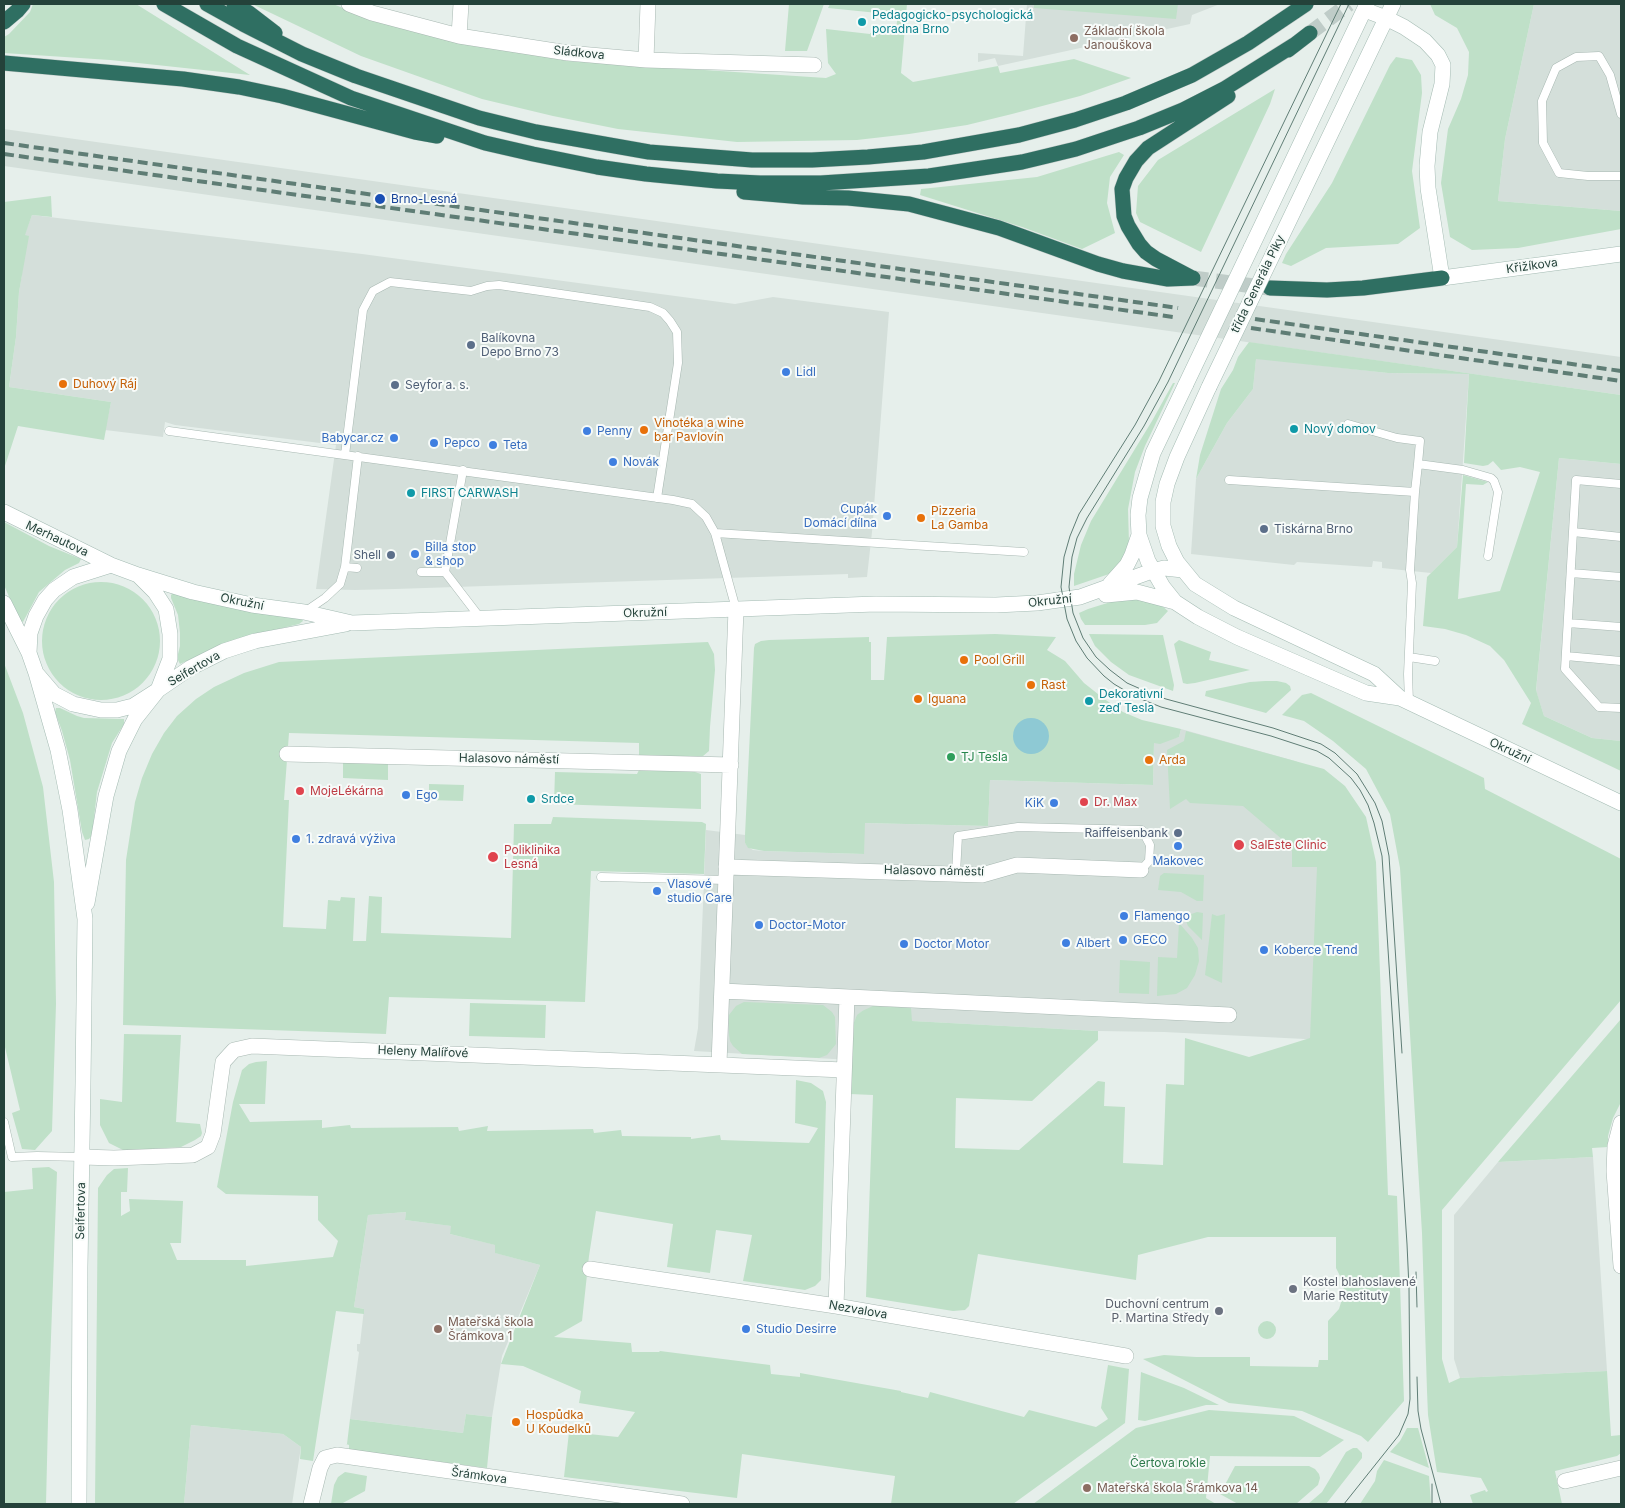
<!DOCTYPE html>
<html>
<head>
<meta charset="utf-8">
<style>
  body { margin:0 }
  #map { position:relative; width:1625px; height:1508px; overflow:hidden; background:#e6efeb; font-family:Inter,sans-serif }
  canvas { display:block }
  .frame { position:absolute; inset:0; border:5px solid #24423a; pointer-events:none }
</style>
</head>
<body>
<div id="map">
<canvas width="1625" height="1508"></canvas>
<div class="frame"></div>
</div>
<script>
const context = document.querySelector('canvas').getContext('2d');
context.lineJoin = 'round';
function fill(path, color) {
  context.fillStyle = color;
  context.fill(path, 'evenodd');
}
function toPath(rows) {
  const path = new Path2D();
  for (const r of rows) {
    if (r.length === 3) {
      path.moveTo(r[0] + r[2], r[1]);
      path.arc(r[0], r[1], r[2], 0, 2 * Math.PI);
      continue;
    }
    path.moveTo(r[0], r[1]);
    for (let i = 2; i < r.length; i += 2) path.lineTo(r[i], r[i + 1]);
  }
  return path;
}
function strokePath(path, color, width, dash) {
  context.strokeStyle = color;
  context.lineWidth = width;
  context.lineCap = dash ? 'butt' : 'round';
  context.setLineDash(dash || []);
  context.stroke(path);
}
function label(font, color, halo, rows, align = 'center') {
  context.font = font + ' Inter,sans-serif';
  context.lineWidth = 4;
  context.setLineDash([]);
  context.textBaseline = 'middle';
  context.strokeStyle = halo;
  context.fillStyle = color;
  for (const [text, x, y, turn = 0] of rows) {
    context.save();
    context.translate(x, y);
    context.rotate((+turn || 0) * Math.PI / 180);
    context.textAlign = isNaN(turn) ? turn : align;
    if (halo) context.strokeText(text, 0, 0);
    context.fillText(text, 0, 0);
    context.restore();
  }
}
fill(toPath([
  [1027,4,1220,4,1192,15,1190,24,998,66,995,58,978,62,978,53,1023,56],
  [1534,4,1621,4,1621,211,1498,201,1505,139],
  [4,129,1621,357,1621,395,4,166],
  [32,215,362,254,735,304,773,297,889,312,872,532,867,577,848,578,848,574,395,589,355,590,316,589,336,445,175,425,165,422,163,437,105,430,111,402,9,387,16,337,19,292,22,274,24,236],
  [1256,358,1388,373,1469,374,1457,547,1431,573,1382,568,1382,562,1373,561,1372,567,1369,567,1297,562,1294,565,1191,554,1196,479,1227,423,1253,389],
  [1559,458,1621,464,1621,741,1592,738,1544,716,1536,691],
  [1181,729,1295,761,1302,764,1337,881,1325,1040,1164,1032,1098,1031,911,1021,911,1008,862,1011,858,1015,854,1022,851,1060,694,1051,698,1028,706,830,745,835,745,843,748,847,753,850,764,851,864,854,864,823,988,826,990,780,1153,785,1154,743,1179,737],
  [1593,1157,1607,1371,1460,1378,1454,1359,1454,1215,1498,1162],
  [406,1212,405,1220,452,1226,450,1234,496,1245,496,1253,540,1265,502,1356,492,1417,466,1414,463,1433,350,1419,359,1352,357,1351,357,1344,360,1344,364,1309,354,1307,368,1215],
  [191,1425,283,1434,301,1447,292,1504,184,1504]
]), '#d4dfda');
fill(toPath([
  [33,4,136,4,250,75,110,60,4,53,4,37,9,34,30,12],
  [252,4,333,4,373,20,460,41,568,61,826,78,836,74,828,63,826,29,870,34,870,33,895,35,898,15,828,8,830,4,907,4,901,73,913,82,998,66,1000,73,1074,59,1131,78,1080,96,1012,114,967,125,909,134,857,140,737,142,618,129,553,116,482,99,361,56],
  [789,4,824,4,807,51,785,51],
  [1034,4,1178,4,1176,19,1034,8],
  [1430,4,1534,4,1505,139,1498,201,1621,211,1621,229,1518,248,1472,250,1450,237,1441,183,1448,129,1461,99,1468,75,1469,52,1457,28,1435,15],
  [1396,57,1412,60,1421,75,1422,93,1412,171,1420,228,1398,244,1326,248,1291,266,1282,263,1286,254,1332,183,1390,65],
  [1275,89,1270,104,1201,252,1140,222,1136,213,1138,186,1158,160],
  [1119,152,1124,155,1110,177,1107,203,1115,233,1082,249,1022,227,920,195,921,189,1037,177],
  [51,196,52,217,32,215,25,235,29,236,19,292,16,337,9,387,111,402,104,440,18,426,4,469,4,202],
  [1249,342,1621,395,1621,464,1559,458,1536,690,1544,716,1592,738,1621,741,1621,771,1522,724,1531,703,1504,660,1490,646,1466,635,1445,629,1423,626,1427,577,1457,547,1463,475,1488,482,1483,485,1466,484,1458,599,1500,591,1540,472,1520,467,1501,470,1493,461,1488,465,1483,466,1464,463,1469,374,1388,373,1256,359,1253,389,1227,423,1196,479,1200,455,1221,389,1233,370,1238,357],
  [1173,383,1175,383,1145,446,1135,472,1128,509,1129,543,1126,556,1112,573,1074,586,1074,574,1081,545,1091,521,1152,421],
  [4,522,49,546,81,559,79,563,65,570,39,592,23,622,19,620,4,585],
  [101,641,59],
  [173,593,302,619,303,621,299,624,236,639,180,664,177,658,180,646,180,633,178,615,171,598,171,595],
  [1136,597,1162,606,1168,611,1157,623,1145,625,1085,625,1081,619,1079,613,1088,609,1117,600],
  [995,634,1056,637,1047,650,1065,661,1084,683,1103,698,1123,712,1142,720,1181,729,1179,737,1160,744,1154,743,1153,785,990,780,988,826,865,823,864,854,764,851,748,848,745,843,745,835,754,648,755,644,761,641,769,640,869,637,869,642,871,642,871,680,884,680,887,637],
  [1089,634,1163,635,1174,685,1173,691,1129,675,1111,662,1095,646],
  [1179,640,1211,652,1209,660,1250,670,1195,683,1187,684,1183,683,1174,644],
  [708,642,714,654,715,670,710,727,709,751,703,756,694,758,639,757,639,743,289,733,284,800,289,800,283,927,326,929,328,900,340,901,341,897,355,898,353,941,366,941,369,896,382,897,381,933,511,938,514,824,551,824,553,817,702,822,706,824,704,874,591,871,585,1002,389,997,386,1034,123,1025,126,860,135,802,142,778,152,754,164,733,177,716,196,699,214,687,244,673,279,662],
  [4,663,23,713,43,787,54,882,56,1004,52,1131,35,1150,22,1149,12,1113,20,1110,4,1043],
  [1265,681,1277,681,1286,683,1290,686,1291,690,1266,713,1205,696,1206,691,1250,682],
  [1311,693,1484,778,1485,789,1621,859,1621,1000,1442,1210,1442,1359,1449,1383,1460,1378,1607,1371,1611,1436,1621,1435,1621,1453,1617,1456,1555,1471,1562,1504,1473,1504,1470,1495,1485,1490,1486,1492,1488,1491,1481,1478,1437,1472,1428,1415,1427,1391,1422,1233,1400,868,1390,814,1366,769,1333,741,1304,721,1282,715,1302,695],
  [56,708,60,708,77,716,84,718,124,719,124,724,112,743,97,792,92,835,89,839,85,840,82,832,70,760,62,731,55,712],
  [1186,731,1324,769,1345,786,1366,817,1376,862,1388,1195,1397,1196,1404,1401,1368,1442,1361,1436,1302,1411,1229,1403,1143,1359,1164,1355,1196,1357,1250,1357,1250,1366,1318,1367,1319,1360,1328,1360,1328,1321,1339,1309,1343,1296,1344,1284,1336,1268,1336,1237,1208,1237,1138,1255,1136,1280,978,1254,969,1306,965,1310,953,1311,866,1297,873,1095,850,1094,854,1022,857,1015,862,1011,873,1006,911,1008,912,1021,1098,1031,1098,1040,1032,1101,956,1098,955,1148,1019,1150,1098,1081,1105,1082,1104,1106,1125,1107,1123,1163,1163,1165,1166,1084,1184,1085,1185,1038,1249,1057,1310,1038,1317,867,1292,867,1292,851,1283,840,1243,806,1190,803,1186,799,1170,809,1167,750,1184,741],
  [343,763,388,763,388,780,343,778],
  [639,770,692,771,701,774,701,809,554,804,555,772,637,774],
  [429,784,464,785,463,801,429,800],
  [1164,873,1204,875,1203,901,1197,901,1181,892,1158,890,1160,876],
  [1197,912,1203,913,1202,940,1188,926,1186,921,1186,916],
  [1212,914,1217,916,1225,914,1222,983,1205,975],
  [1179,923,1192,938,1198,948,1199,961,1195,975,1187,988,1176,994,1157,996,1158,957,1177,958],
  [1120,960,1150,962,1149,994,1119,993],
  [744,1002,823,1005,832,1012,835,1017,836,1044,827,1055,819,1058,742,1054,733,1046,730,1041,729,1035,729,1015,736,1006],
  [470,1003,546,1005,545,1038,469,1036],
  [1621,1019,1621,1102,1613,1118,1608,1136,1608,1147,1592,1148,1593,1157,1498,1162],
  [124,1034,181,1035,176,1122,200,1124,202,1133,201,1136,195,1140,181,1147,136,1150,123,1150,109,1143,100,1125,100,1099,122,1102],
  [267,1061,265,1104,239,1104,250,1122,322,1120,322,1128,350,1125,351,1128,458,1127,459,1131,488,1126,487,1131,593,1129,594,1133,621,1130,622,1136,691,1137,691,1139,720,1135,721,1140,809,1143,818,1128,795,1123,796,1080,811,1083,823,1091,826,1102,821,1280,815,1286,805,1290,743,1281,752,1235,716,1230,710,1273,667,1267,673,1224,596,1211,589,1256,582,1321,554,1337,631,1343,632,1352,659,1352,660,1351,770,1365,771,1374,800,1377,800,1373,901,1391,901,1392,928,1398,930,1392,1024,1417,1029,1410,1096,1427,1108,1419,1101,1408,1108,1365,1129,1369,1125,1423,1013,1504,891,1504,895,1476,742,1454,737,1498,564,1477,569,1432,618,1437,635,1412,579,1403,581,1391,523,1366,501,1364,540,1265,495,1253,495,1245,450,1234,451,1226,405,1220,406,1212,368,1215,354,1307,364,1309,364,1314,336,1311,313,1461,300,1459,301,1447,283,1434,191,1425,184,1504,95,1504,98,1188,107,1175,114,1169,128,1168,127,1192,121,1192,121,1216,130,1211,129,1199,183,1201,181,1243,170,1243,177,1260,246,1260,246,1266,333,1257,338,1241,318,1220,318,1196,226,1194,217,1187,233,1102,242,1070,249,1064,256,1062],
  [49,1167,57,1172,48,1420,46,1504,4,1504,4,1192,33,1189,32,1168],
  [1267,1330,9],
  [1141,1372,1184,1388,1219,1405,1206,1405,1145,1421,1138,1420],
  [1209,1410,1294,1416,1344,1440,1320,1457,1210,1456,1206,1498,1216,1504,1033,1504,1136,1428],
  [466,1414,492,1417,487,1468,349,1450,349,1445,346,1444,347,1444,350,1419,463,1433],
  [1407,1428,1418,1428,1429,1468,1390,1452,1400,1441],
  [1353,1448,1357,1448,1362,1453,1362,1458,1326,1504,1308,1504,1322,1492,1346,1452],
  [1384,1460,1429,1476,1431,1504,1360,1504,1375,1481,1377,1471],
  [1235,1466,1309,1466,1315,1469,1319,1474,1320,1478,1318,1485,1296,1504,1238,1504,1220,1494],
  [345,1472,367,1476,365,1491,341,1504,331,1504,334,1485,338,1477]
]), '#bfe0c8');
fill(toPath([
  [1031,736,18]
]), '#8ec9d4');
strokePath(toPath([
  [1310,33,1349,4],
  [1193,278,1269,288]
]), '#bfccc8', 15, [15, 8]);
const lane = toPath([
  [1621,114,1610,75,1599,56,1576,57,1556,68,1542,101,1543,143,1559,173,1588,176,1621,176],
  [1348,424,1397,438,1420,441,1418,464],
  [169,431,673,500,692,504,706,517,715,533,736,609],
  [345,455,363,310,373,291,390,282,471,291,487,286,499,285,650,307,663,313,670,321,677,332,678,363,657,498],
  [1229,480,1415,492],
  [1621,484,1576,480,1565,669,1599,707,1621,708],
  [1573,532,1621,537],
  [715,533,1024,552],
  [345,567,358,456],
  [421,572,445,572,481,619],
  [445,572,463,470],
  [1571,573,1621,577],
  [306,611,325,598,340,584,345,567,357,568],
  [1568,623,1621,627],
  [1566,656,1621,661],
  [1409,657,1435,661],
  [1409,702,1408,674,1412,583,1410,570,1415,492,1418,464,1463,470,1491,478,1494,481,1498,492,1488,556],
  [956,873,958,836,1018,827,1142,830,1150,845,1149,861,1141,870],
  [601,877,726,880],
  [4,1122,12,1157,37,1156,82,1157]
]);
const street = toPath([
  [349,4,372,13,459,36,568,53,646,60,814,65],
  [459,36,461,4],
  [646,60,648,4],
  [287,754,731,765],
  [726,867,982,875,1017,865,1141,870],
  [722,991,1229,1015],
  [719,1064,736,609],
  [1621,1123,1615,1146,1614,1171,1621,1266],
  [82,1157,114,1158,193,1155,208,1147,213,1134,223,1062,234,1050,252,1046,844,1070],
  [590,1269,836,1306,1126,1356],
  [836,1306,847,997],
  [1565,1481,1621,1468],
  [311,1504,320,1468,325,1458,337,1455,682,1504]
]);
const secondary = toPath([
  [1365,10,1386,18,1404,27,1425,41,1438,55,1443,65,1442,84,1430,132,1427,166,1428,188,1442,278,1621,254],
  [1251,248,1367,4],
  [1274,252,1393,4],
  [1186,384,1153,453,1140,498,1138,515,1139,535,1148,561,1163,587,1175,602,1198,617,1237,637,1366,693,1400,698],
  [1209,387,1177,457,1167,484,1163,502,1163,526,1169,546,1177,562,1195,584,1234,608,1374,674,1400,698,1621,803],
  [4,512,111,565,138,575,155,592,166,609,170,634,170,659,158,690,133,706,117,710,101,710,73,704,54,694,36,673,29,653,30,633,36,616,45,600,54,590,73,577,111,565],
  [138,575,193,592,252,605,304,612,352,623,876,604,996,605,1037,603,1080,597,1152,571,1164,568,1183,570],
  [1110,584,1127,565,1132,555,1139,535],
  [1106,595,1137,592,1175,602],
  [4,603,29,653],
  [36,673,58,750,70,810,85,919,83,1083,80,1267,79,1504],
  [87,903,106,796,119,751,135,719,158,690,190,668,224,651,255,641,346,624]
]);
const highway = toPath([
  [164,4,237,46,351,98,485,143,533,154,597,167,646,174,717,181,760,183,821,183,929,176,1022,162,1076,149,1139,128,1183,110,1224,89,1294,45],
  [207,4,243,24,302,54,356,76,479,118,536,132,649,152,752,160,812,160,868,157,923,152,1019,135,1075,120,1126,103,1192,75,1248,43,1306,4],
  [234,4,249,13,275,33],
  [4,22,17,11,23,4],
  [1288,50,1310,33],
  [4,63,183,79,239,87,282,96,415,132,437,136],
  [744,192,803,197,848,198,909,204,999,228,1098,264,1123,271,1168,279,1193,278],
  [1192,278,1156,259,1146,252,1139,244,1128,226,1124,216,1122,189,1126,178,1136,161,1148,148,1228,96],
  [1270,288,1327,290,1363,288,1442,278]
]);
strokePath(lane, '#a8b8b2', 9);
strokePath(street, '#a8b8b2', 16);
strokePath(secondary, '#a4bbb3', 16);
strokePath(highway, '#c2cac8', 16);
strokePath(lane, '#fff', 8);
strokePath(street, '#fff', 15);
strokePath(secondary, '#fff', 15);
strokePath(highway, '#2f6f62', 15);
strokePath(toPath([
  [1341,4,1159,381,1135,425,1079,514,1070,536,1064,557,1061,587,1067,619,1076,641,1087,658,1104,676,1114,684,1136,697,1161,707,1271,736,1317,751,1329,758,1351,778,1360,790,1368,805,1374,823,1382,856,1407,1244,1409,1288,1410,1399,1408,1414,1399,1435,1344,1504],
  [1349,4,1168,382,1144,426,1087,518,1077,538,1072,557,1069,587,1073,613,1083,638,1096,657,1110,670,1127,683,1152,694,1166,699,1273,728,1321,744,1335,753,1357,774,1375,803,1382,821,1389,856,1402,1053],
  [1416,1272,1417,1307],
  [1417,1377,1418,1411,1421,1429,1441,1504],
  [1432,1484,1432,1504]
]), '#5f7d75', 1);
strokePath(toPath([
  [4,143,1178,308],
  [4,154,1173,317],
  [1255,319,1621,371],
  [1251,328,1621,381]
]), '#5f7d75', 4, [10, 5]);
const secondaryBridge = toPath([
  [1186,384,1251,248],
  [1209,387,1274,252]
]);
strokePath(secondaryBridge, '#a4bbb3', 16, []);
strokePath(secondaryBridge, '#fff', 15);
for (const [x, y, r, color] of [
  [862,22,5,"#0f9aa8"],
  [1074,38,5,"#8d6e63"],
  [380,199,6,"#1a4fb4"],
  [471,345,5,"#5c6f8a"],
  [786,372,5,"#3f7fe0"],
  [63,384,5,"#e8710a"],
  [395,385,5,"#5c6f8a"],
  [1294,429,5,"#0f9aa8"],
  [644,430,5,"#e8710a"],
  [587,431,5,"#3f7fe0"],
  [394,438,5,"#3f7fe0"],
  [434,443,5,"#3f7fe0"],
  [493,445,5,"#3f7fe0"],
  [613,462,5,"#3f7fe0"],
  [411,493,5,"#0f9aa8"],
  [887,516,5,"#3f7fe0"],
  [921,518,5,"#e8710a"],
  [1264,529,5,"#5c6f8a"],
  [415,554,5,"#3f7fe0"],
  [391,555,5,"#5c6f8a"],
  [964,660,5,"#e8710a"],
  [1031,685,5,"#e8710a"],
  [918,699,5,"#e8710a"],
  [1089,701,5,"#0f9aa8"],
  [951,757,5,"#2e9e5b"],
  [1149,760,5,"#e8710a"],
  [300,791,5,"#e0444e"],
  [406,795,5,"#3f7fe0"],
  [531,799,5,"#0f9aa8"],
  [1084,802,5,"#e0444e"],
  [1054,803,5,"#3f7fe0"],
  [1178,833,5,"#5c6f8a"],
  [296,839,5,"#3f7fe0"],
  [1239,845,6,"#e0444e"],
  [1178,846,5,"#3f7fe0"],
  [493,857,6,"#e0444e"],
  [657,891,5,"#3f7fe0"],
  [1124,916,5,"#3f7fe0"],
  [759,925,5,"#3f7fe0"],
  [1123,940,5,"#3f7fe0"],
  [1066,943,5,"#3f7fe0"],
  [904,944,5,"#3f7fe0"],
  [1264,950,5,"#3f7fe0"],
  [1293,1289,5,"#6b7280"],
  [1219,1311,5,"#6b7280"],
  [438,1329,5,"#8d6e63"],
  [746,1329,5,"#3f7fe0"],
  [516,1422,5,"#e8710a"],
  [1087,1488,5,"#8d6e63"]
]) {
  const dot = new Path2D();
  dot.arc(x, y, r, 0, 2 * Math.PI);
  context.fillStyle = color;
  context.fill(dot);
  strokePath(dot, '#f7fbf9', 2);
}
label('12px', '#0d838f', '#f7fbf9', [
  ["Pedagogicko-psychologická",872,15],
  ["poradna Brno",872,29],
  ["Nový domov",1304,429],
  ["FIRST CARWASH",421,493],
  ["Dekorativní",1099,694],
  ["zeď Tesla",1099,708],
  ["Srdce",541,799]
], 'left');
label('12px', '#785e54', '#f7fbf9', [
  ["Základní škola",1084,31],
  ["Janouškova",1084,45],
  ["Mateřská škola",448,1322],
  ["Šrámkova 1",448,1336],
  ["Mateřská škola Šrámkova 14",1097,1488]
], 'left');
label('12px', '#24423a', '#f7fbf9', [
  ["Sládkova",579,53,6],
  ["Křižíkova",1532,266,-8],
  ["třída Generála Píky",1258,284,-64],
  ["Merhautova",57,539,25],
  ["Okružní",1050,601,-6],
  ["Okružní",242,602,11],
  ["Okružní",645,613,-2],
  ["Seifertova",194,669,-30],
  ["Okružní",1510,751,25],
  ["Halasovo náměstí",509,759,1],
  ["Halasovo náměstí",934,871,1],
  ["Heleny Malířové",423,1052,2],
  ["Seifertova",81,1211,-89],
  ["Nezvalova",858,1310,10],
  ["Šrámkova",479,1476,8]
]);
label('12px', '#164399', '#f7fbf9', [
  ["Brno-Lesná",391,199]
], 'left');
label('12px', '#4e5e75', '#f7fbf9', [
  ["Balíkovna",481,338],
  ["Depo Brno 73",481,352],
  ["Seyfor a. s.",405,385],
  ["Tiskárna Brno",1274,529],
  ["Shell",381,555,"right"],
  ["Raiffeisenbank",1168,833,"right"]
], 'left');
label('12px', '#366cbe', '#f7fbf9', [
  ["Lidl",796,372],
  ["Penny",597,431],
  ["Babycar.cz",384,438,"right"],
  ["Pepco",444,443],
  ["Teta",503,445],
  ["Novák",623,462],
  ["Cupák",877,509,"right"],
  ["Domácí dílna",877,523,"right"],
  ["Billa stop",425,547],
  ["& shop",425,561],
  ["Ego",416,795],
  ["KiK",1044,803,"right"],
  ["1. zdravá výživa",306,839],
  ["Makovec",1178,861,"center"],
  ["Vlasové",667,884],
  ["studio Care",667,898],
  ["Flamengo",1134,916],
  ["Doctor-Motor",769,925],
  ["GECO",1133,940],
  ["Albert",1076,943],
  ["Doctor Motor",914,944],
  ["Koberce Trend",1274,950],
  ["Studio Desirre",756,1329]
], 'left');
label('12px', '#c56008', '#f7fbf9', [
  ["Duhový Ráj",73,384],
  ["Vinotéka a wine",654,423],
  ["bar Pavlovín",654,437],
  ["Pizzeria",931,511],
  ["La Gamba",931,525],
  ["Pool Grill",974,660],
  ["Rast",1041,685],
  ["Iguana",928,699],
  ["Arda",1159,760],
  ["Hospůdka",526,1415],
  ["U Koudelků",526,1429]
], 'left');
label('12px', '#27864d', '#f7fbf9', [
  ["TJ Tesla",961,757]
], 'left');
label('12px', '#be3a42', '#f7fbf9', [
  ["MojeLékárna",310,791],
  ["Dr. Max",1094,802],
  ["SalEste Clinic",1250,845],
  ["Poliklinika",504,850],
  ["Lesná",504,864]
], 'left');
label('12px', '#5b616d', '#f7fbf9', [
  ["Kostel blahoslavené",1303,1282],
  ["Marie Restituty",1303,1296],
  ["Duchovní centrum",1209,1304,"right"],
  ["P. Martina Středy",1209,1318,"right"]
], 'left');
label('12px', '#2d7a4b', '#f7fbf9', [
  ["Čertova rokle",1168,1463]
]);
</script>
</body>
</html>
